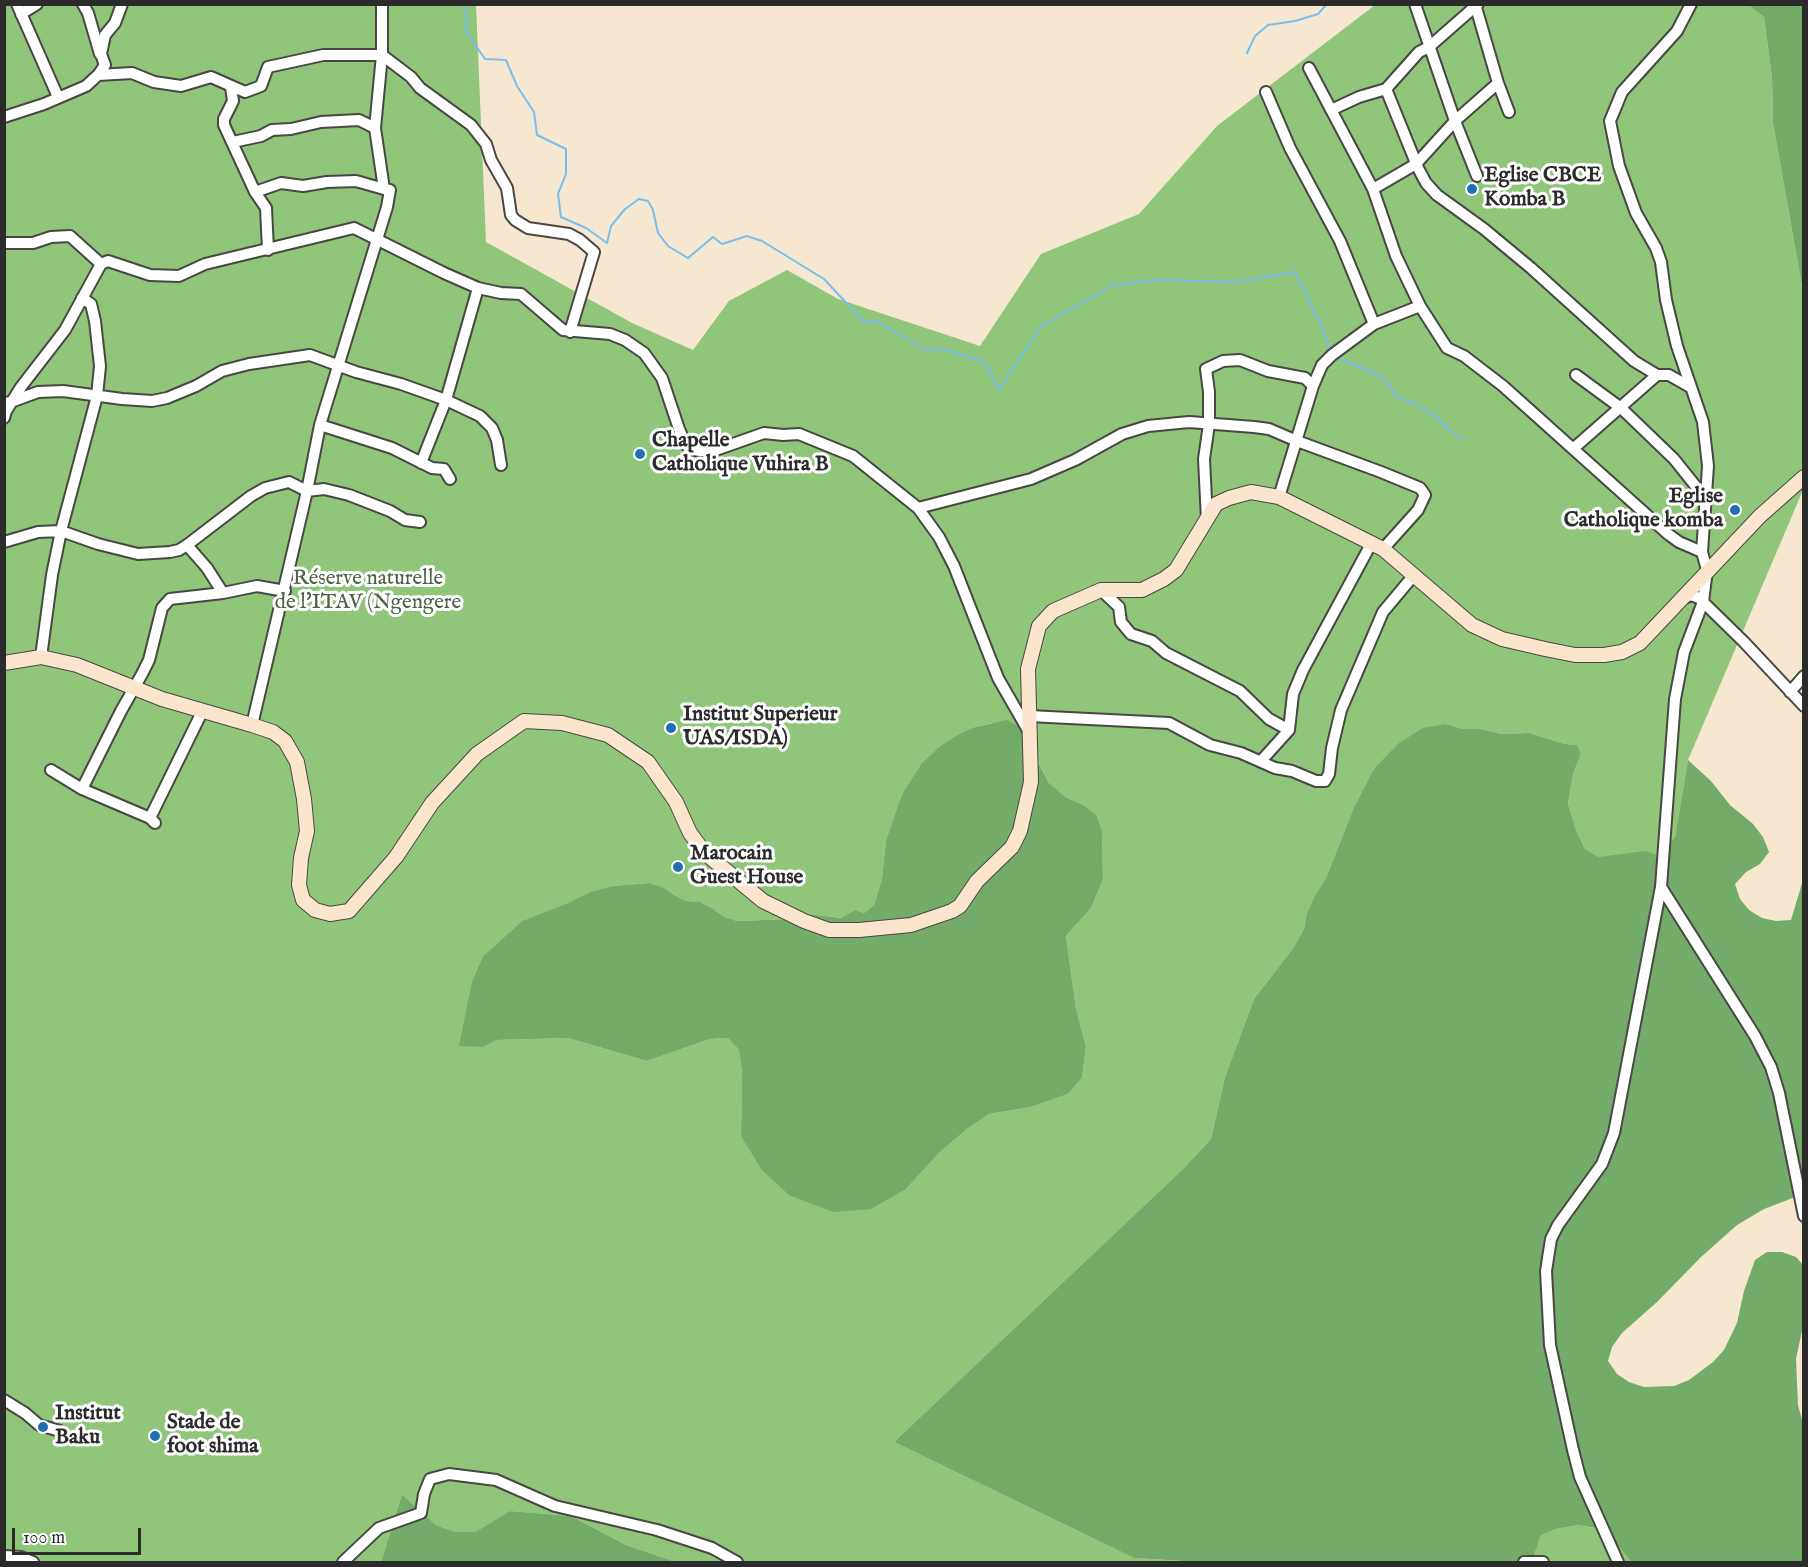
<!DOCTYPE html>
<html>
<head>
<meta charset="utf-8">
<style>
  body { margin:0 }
  #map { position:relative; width:1808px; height:1567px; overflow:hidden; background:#f5e7d0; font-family:"IM FELL English",serif }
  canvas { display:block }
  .frame { position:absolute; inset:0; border:6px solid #2b2b2b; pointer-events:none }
  .scale { position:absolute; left:12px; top:1528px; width:129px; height:27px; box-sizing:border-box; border:3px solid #2b2b2b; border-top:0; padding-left:8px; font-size:18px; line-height:21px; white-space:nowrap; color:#2b2b2b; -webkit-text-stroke:4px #fff; paint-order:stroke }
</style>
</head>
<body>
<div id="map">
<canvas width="1808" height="1567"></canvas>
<div class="frame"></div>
<div class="scale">100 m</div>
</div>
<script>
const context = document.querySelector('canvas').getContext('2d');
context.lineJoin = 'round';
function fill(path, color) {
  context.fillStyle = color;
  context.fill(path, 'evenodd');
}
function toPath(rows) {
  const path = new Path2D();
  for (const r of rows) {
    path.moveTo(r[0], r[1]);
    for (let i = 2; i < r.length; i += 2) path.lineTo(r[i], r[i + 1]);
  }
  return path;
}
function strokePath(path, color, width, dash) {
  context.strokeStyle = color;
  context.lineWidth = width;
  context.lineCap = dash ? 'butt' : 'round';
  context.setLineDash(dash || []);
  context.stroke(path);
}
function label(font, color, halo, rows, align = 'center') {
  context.font = font + ' "IM FELL English",serif';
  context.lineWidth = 6;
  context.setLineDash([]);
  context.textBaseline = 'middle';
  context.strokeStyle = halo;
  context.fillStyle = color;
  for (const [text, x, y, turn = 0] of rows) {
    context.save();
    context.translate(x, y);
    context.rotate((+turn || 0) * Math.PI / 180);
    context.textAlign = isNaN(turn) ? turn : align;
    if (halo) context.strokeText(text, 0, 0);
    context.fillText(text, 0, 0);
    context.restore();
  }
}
fill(toPath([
  [1749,4,1764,17,1772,78,1773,123,1803,292,1803,490,1688,760,1675,837,1658,856,1599,857,1585,849,1576,830,1568,804,1573,774,1581,754,1576,745,1565,744,1529,733,1502,734,1480,729,1462,729,1446,724,1352,812,1326,878,1314,897,1307,913,1304,929,1294,947,1254,999,1225,1077,1211,1139,1184,1168,894,1442,1134,1558,1201,1562,676,1562,626,1545,571,1516,510,1511,476,1533,455,1532,436,1525,402,1496,381,1562,5,1562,5,5,476,5,486,242,632,323,693,350,729,301,787,270,838,299,980,346,1041,254,1139,214,1217,126,1375,5],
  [992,723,1038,761,1049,783,1066,799,1083,805,1102,831,1103,879,1091,908,1066,936,1076,1009,1086,1046,1082,1078,1068,1094,1031,1107,989,1114,967,1129,939,1153,906,1189,741,1136,742,1074,739,1050,728,1038,710,1039,647,1061,568,1038,495,1040,483,1047,468,1004,472,981,483,956,522,921,613,886,649,883,663,887,674,895,686,901,700,902,712,908,723,916,737,921,791,919,809,914,842,918,855,910,864,913,874,905,882,879,886,840,902,794,921,764,940,746,975,727],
  [1578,1525,1600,1529,1613,1539,1631,1562,1532,1562,1541,1535,1556,1529]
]), '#8fc679');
fill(toPath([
  [1749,5,1803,5,1803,292,1773,123,1772,78,1764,17],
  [1007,720,1020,727,1049,783,1066,798,1083,805,1096,815,1102,831,1103,879,1091,908,1066,936,1076,1009,1086,1046,1082,1078,1068,1094,1031,1107,989,1114,967,1129,939,1153,906,1189,871,1209,833,1212,789,1195,762,1170,741,1136,742,1074,739,1050,728,1038,710,1039,647,1061,568,1038,496,1040,483,1047,459,1046,472,981,483,956,522,921,568,903,591,892,613,886,649,883,663,887,674,895,686,901,700,902,712,908,723,916,737,921,791,919,809,914,841,918,855,910,864,913,874,905,882,879,886,840,902,794,921,764,940,746,958,735,975,727],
  [1446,724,1462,729,1480,729,1502,734,1529,733,1565,744,1577,745,1581,754,1573,774,1568,804,1576,830,1585,849,1599,857,1646,851,1659,856,1675,837,1688,760,1711,781,1730,805,1753,824,1763,837,1769,852,1760,864,1746,872,1735,884,1740,899,1749,910,1762,918,1776,921,1791,920,1803,880,1803,1194,1764,1209,1737,1225,1701,1257,1657,1302,1622,1333,1612,1347,1608,1361,1617,1374,1629,1382,1644,1387,1674,1386,1689,1380,1713,1362,1724,1350,1737,1323,1744,1291,1755,1260,1767,1252,1782,1252,1796,1257,1804,1266,1803,1326,1796,1359,1798,1405,1804,1427,1803,1562,1631,1562,1613,1539,1601,1529,1578,1525,1556,1529,1541,1535,1532,1562,1201,1562,1134,1558,894,1442,1184,1168,1211,1139,1225,1077,1254,999,1294,947,1304,929,1307,913,1314,897,1326,878,1352,812,1374,769,1399,743,1423,728],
  [402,1495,436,1525,455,1532,476,1532,510,1511,571,1516,626,1545,676,1562,381,1562]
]), '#73ab69');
strokePath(toPath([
  [463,4,467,18,465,30,485,59,506,60,517,86,534,112,537,135,566,149,566,174,558,194,561,217,586,228,607,243,611,226,625,209,639,199,648,201,653,210,658,233,668,246,688,258,713,237,722,244,747,236,762,241,824,279,864,322,876,321,925,349,950,351,984,362,999,390],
  [1247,53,1255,36,1268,25,1295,21,1318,14,1327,4],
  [1337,357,1383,377,1398,398,1414,403,1439,419,1450,431,1464,439],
  [999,390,1041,326,1114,285,1158,280,1235,282,1295,272,1320,323,1331,352]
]), '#77beef', 2);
const street = toPath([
  [17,4,58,97],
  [83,4,88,13,100,54],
  [1415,4,1455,121,1477,176],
  [1475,4,1498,83,1509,112],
  [21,14,37,4],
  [1309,68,1373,189,1396,256,1420,306,1447,348,1464,356,1503,386,1668,534,1679,542,1702,552],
  [98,75,132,73,154,82,181,86,211,77,245,92,261,86,268,67,323,55,382,55,411,77,420,88,471,125,486,144,491,160,507,188,511,215,515,220,528,228,569,234,580,240,594,252,570,332],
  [231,87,233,101,224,119,224,125,255,192,266,208,268,250],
  [1386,89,1418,168,1426,183,1437,195,1484,229,1531,268,1634,361,1657,375,1669,375,1690,387],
  [1266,92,1290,148,1340,241,1374,324],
  [1331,110,1359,97,1386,89,1419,52,1429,47,1478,4],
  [4,117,44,104,86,86,98,75,105,65,101,54,105,35,115,23,122,4],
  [233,142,261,136,272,130,291,129,321,122,359,120,375,128],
  [1373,189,1416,164,1455,121,1498,83],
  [255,192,281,183,303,186,327,182,356,181,384,189],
  [4,243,33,243,51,237,70,236,101,264,108,261,150,275,179,276,205,264,354,228,444,273,478,288,501,293,521,294,563,330,610,334,625,340,644,353,662,378,679,429,686,445,690,449,700,451,713,451,764,433,783,435,799,434,853,456,918,508,939,537,954,566,998,678,1029,732],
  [1576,375,1621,408,1674,459,1706,499],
  [4,403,11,402,38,392,63,391,122,399,152,401,167,398,196,386,222,371,249,364,310,355,356,372,401,384,446,400,480,416,492,428,497,440,501,465],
  [4,418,6,411,21,387,65,330,101,264],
  [320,425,392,448,432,468,444,469,450,479],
  [1574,448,1657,375],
  [421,463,446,400,478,288],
  [1279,497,1313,386,1322,365,1332,355,1374,324,1420,306],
  [918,508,1031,479,1075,460,1122,434,1148,426,1189,422,1254,427,1269,429,1297,441,1381,472,1420,488,1425,495,1418,510,1383,549],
  [1207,520,1204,459,1209,424,1209,392,1206,369,1223,361,1240,360,1268,371,1305,378,1313,386],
  [4,542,38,532,61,531,98,544,138,554,170,552,179,550,187,545,251,496,265,488,289,482,307,491,324,489,349,495,390,511,405,520,420,522],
  [187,545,207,568,223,593],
  [1101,590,1119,607,1121,622,1131,634,1152,641,1166,653,1240,691,1269,719,1289,730],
  [1682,599,1691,595,1699,598,1744,642,1804,706],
  [41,657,52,575,61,531,97,396,100,366,95,321,91,304,82,298],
  [1790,692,1804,676],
  [1029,716,1169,723,1210,745,1241,753,1275,768,1292,771,1316,781,1325,781,1329,774,1332,748,1341,710,1383,612,1414,575],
  [252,725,307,491,320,425,387,207,390,190,384,189,375,128,382,55,382,4],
  [1261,761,1289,730,1293,694,1303,670,1371,544],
  [51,770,82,789,150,818,155,823],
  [82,789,121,711,142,674,149,660,162,608,170,599,223,593,257,586,285,591],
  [150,818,202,712],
  [1661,887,1755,1036,1771,1067,1779,1093,1804,1216],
  [4,1400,25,1413,39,1425,60,1431],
  [4,1556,21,1557,33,1562],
  [343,1562,379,1528,421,1513,424,1494,430,1479,449,1474,496,1480,555,1506,657,1530,712,1548,737,1562],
  [1524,1562,1543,1562],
  [1618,1562,1580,1477,1573,1450,1550,1345,1546,1271,1551,1239,1558,1225,1602,1164,1614,1133,1661,887,1675,699,1684,652,1703,602,1707,570,1702,552,1708,466,1703,422,1677,346,1666,300,1661,262,1656,248,1636,213,1619,166,1610,121,1622,92,1677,31,1691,4]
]);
const secondary = toPath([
  [4,663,41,657,77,665,162,699,252,725,273,732,285,741,297,762,304,799,307,831,301,858,299,885,303,900,315,910,330,914,349,911,396,857,432,803,477,754,524,721,562,723,608,735,648,762,676,802,690,833,705,853,763,901,804,921,829,930,859,930,911,925,952,911,960,906,977,881,1012,847,1020,831,1031,782,1028,669,1039,626,1053,611,1101,590,1142,590,1164,579,1176,570,1216,504,1229,498,1251,492,1279,497,1383,549,1472,625,1502,639,1545,649,1575,655,1604,655,1622,652,1640,643,1760,516,1804,477]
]);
strokePath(street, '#494744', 14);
strokePath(secondary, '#494744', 16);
strokePath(street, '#fff', 10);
strokePath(secondary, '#fce5cf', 14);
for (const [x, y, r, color] of [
  [1472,189,6,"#1f6fb2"],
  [640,454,6,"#1f6fb2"],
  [1735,510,6,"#1f6fb2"],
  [671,728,6,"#1f6fb2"],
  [678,867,6,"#1f6fb2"],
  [43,1427,6,"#1f6fb2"],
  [155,1436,6,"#1f6fb2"]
]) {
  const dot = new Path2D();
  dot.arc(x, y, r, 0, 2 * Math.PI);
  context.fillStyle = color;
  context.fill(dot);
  strokePath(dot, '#fff', 2);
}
label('bold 21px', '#2b2b2b', '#fff', [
  ["Eglise CBCE",1484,177],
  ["Komba B",1484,201],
  ["Chapelle",652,442],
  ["Catholique Vuhira B",652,466],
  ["Eglise",1723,498,"right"],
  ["Catholique komba",1723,522,"right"],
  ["Institut Superieur",683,716],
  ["UAS/ISDA)",683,740],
  ["Marocain",690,855],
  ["Guest House",690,879],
  ["Institut",55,1415],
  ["Baku",55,1439],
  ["Stade de",167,1424],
  ["foot shima",167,1448]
], 'left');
label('21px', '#4e6146', '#fff', [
  ["Réserve naturelle",368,580],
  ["de l'ITAV (Ngengere",368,604]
]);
</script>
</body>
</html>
